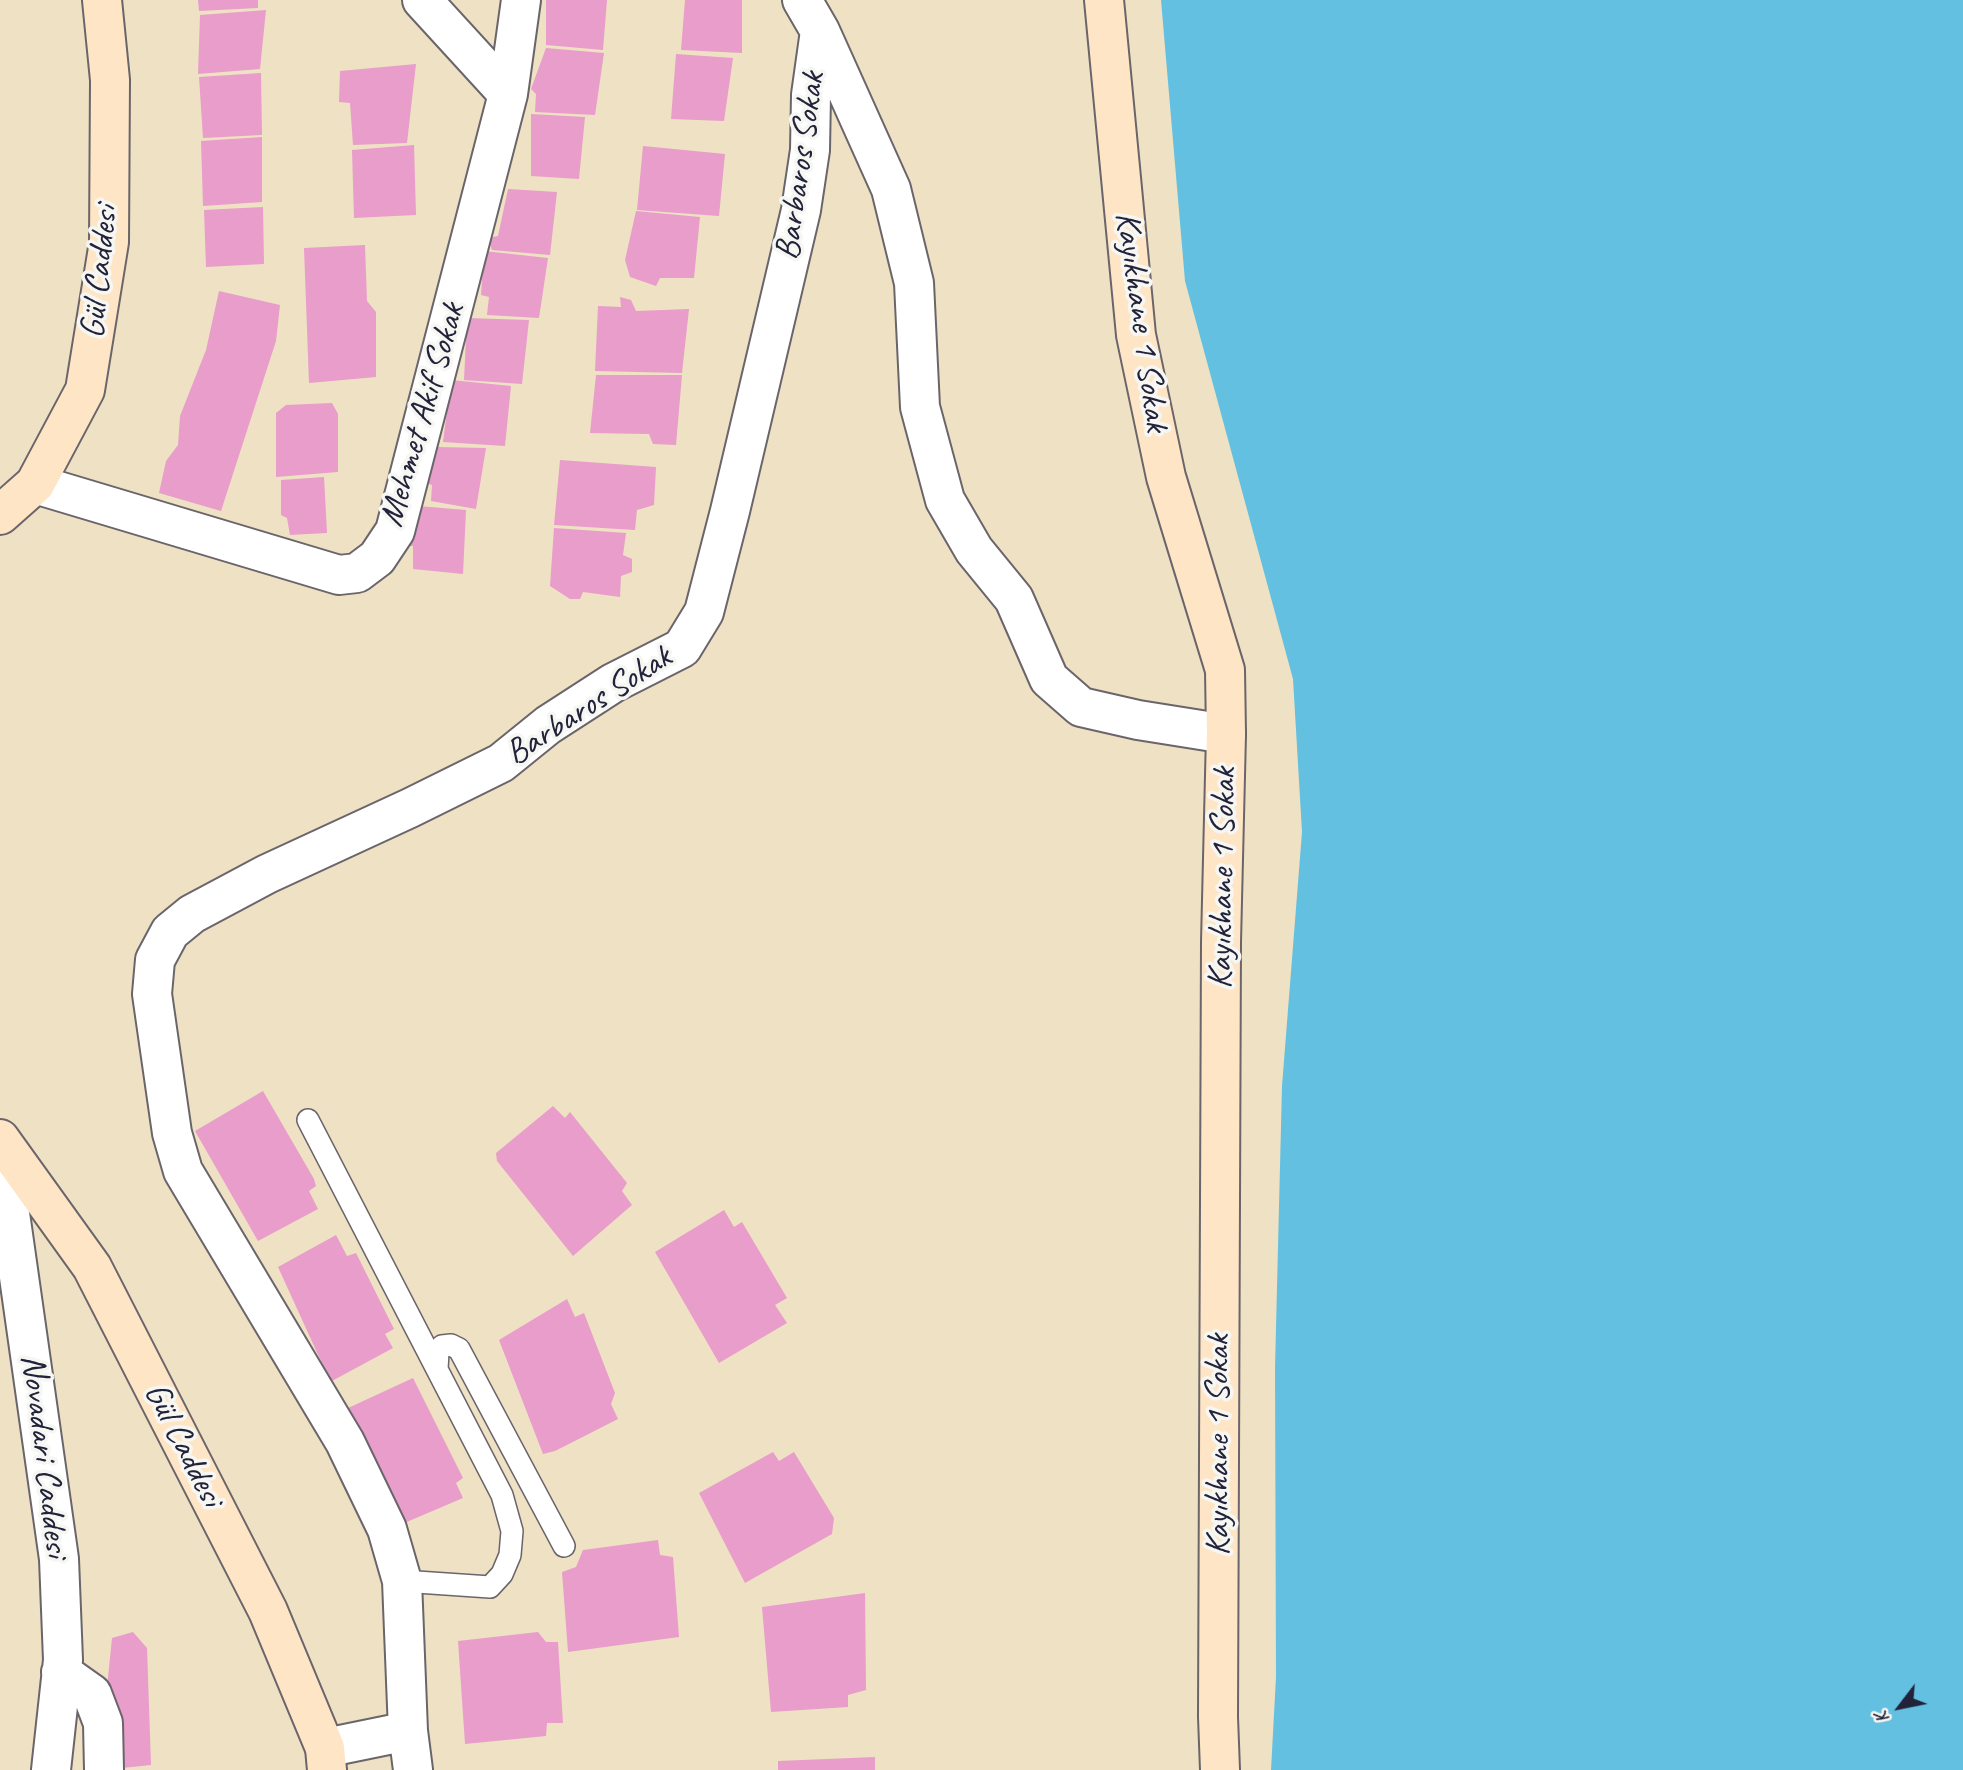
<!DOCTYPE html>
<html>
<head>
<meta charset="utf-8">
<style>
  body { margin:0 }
  #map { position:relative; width:1963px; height:1770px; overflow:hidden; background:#efe1c3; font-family:Caveat,sans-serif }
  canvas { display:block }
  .north { position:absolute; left:1865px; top:1672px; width:70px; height:70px; -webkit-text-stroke:5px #f6f6f2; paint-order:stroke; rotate:238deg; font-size:19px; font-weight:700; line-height:28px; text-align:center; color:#22223b }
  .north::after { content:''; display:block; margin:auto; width:24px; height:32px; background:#22223b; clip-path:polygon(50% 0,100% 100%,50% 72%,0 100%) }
</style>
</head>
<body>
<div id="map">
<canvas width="1963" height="1770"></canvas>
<div class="north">K</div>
</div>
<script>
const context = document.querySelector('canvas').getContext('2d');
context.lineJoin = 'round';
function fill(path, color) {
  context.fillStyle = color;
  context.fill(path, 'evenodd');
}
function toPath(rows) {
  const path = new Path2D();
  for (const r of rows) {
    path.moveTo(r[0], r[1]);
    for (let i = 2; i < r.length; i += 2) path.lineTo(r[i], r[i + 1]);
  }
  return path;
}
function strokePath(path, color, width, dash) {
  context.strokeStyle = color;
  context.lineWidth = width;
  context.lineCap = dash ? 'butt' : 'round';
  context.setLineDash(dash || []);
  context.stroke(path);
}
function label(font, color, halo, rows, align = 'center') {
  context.font = font + ' Caveat,sans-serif';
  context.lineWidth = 7;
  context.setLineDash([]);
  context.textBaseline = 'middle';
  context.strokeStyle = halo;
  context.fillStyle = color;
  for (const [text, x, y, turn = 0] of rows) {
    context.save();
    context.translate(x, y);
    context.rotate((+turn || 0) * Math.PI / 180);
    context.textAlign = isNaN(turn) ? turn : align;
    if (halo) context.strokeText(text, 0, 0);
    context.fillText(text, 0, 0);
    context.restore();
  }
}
fill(toPath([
  [1161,0,1963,0,1963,1770,1271,1770,1276,1677,1275,1368,1282,1086,1302,832,1293,679,1185,281]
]), '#63c0e1');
fill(toPath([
  [198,0,258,0,258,8,199,11],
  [546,0,607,0,603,50,546,45],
  [685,0,742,0,742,53,681,50],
  [266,10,260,69,198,74,200,15],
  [546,48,604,53,595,115,535,112,536,94,531,89],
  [676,54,733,58,724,121,671,119],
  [416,64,407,143,353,145,350,103,339,102,340,71],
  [261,73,262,135,203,138,199,77],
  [531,114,585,117,579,179,531,176],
  [262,137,262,202,203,206,201,141],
  [414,145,416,215,354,218,352,150],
  [643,146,725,154,719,216,637,210],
  [508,189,557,192,550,255,492,250,488,238,498,236],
  [263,207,264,264,206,267,204,210],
  [636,211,700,217,694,278,660,278,656,286,630,277,625,260],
  [365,245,367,301,376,312,376,377,309,383,304,248],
  [484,251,548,258,539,318,487,315,489,297,481,295],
  [219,291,280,305,276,341,221,511,159,493,166,461,178,445,180,416,206,350],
  [620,297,631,300,636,311,689,309,682,373,595,371,598,306,621,307],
  [467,318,529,320,522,384,464,380],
  [596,375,682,375,676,445,653,444,649,434,590,433],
  [451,380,511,386,505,446,443,442],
  [332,403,338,414,338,472,276,477,276,413,286,405],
  [438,447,486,448,476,509,431,501,432,485,426,483],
  [560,460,656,467,654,505,637,510,635,530,554,525],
  [324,477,327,533,290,535,287,518,281,515,281,480],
  [418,506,466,510,463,574,413,569,413,546,407,546],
  [554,528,626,533,623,555,632,559,632,572,621,576,620,597,583,592,580,599,570,599,550,586],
  [263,1091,314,1179,316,1186,309,1191,318,1209,258,1241,195,1131],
  [553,1106,565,1118,570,1112,627,1183,622,1191,632,1205,573,1256,497,1161,496,1153],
  [724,1210,734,1227,742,1222,787,1298,775,1305,787,1323,719,1363,655,1252],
  [336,1235,347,1256,356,1253,394,1329,385,1334,393,1348,332,1381,325,1370,278,1267],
  [567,1299,575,1317,584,1313,615,1393,611,1404,618,1419,555,1451,543,1454,499,1340],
  [413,1378,463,1478,456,1483,463,1498,402,1524,346,1409],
  [773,1452,779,1461,794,1452,834,1518,832,1534,745,1583,699,1493],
  [658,1540,660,1555,673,1557,679,1637,568,1652,562,1572,576,1567,583,1550],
  [865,1593,866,1690,848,1695,848,1707,771,1712,762,1607],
  [133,1632,147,1648,151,1765,112,1769,105,1707,112,1638],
  [538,1632,546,1642,558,1642,563,1723,547,1723,546,1736,465,1744,458,1641],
  [875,1757,875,1770,778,1770,778,1761]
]), '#e89dcb');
const lane = toPath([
  [308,1120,502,1495,512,1531,510,1555,502,1574,490,1587,402,1581],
  [437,1369,438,1352,442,1346,451,1345,459,1349,564,1546]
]);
const street = toPath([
  [422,0,508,94],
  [820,31,891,189,914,283,920,407,945,500,974,550,1014,599,1049,679,1081,707,1138,720,1226,734],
  [35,484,339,575,357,573,377,558,395,531,508,94,521,0],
  [0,1143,59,1559,63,1660,51,1770],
  [61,1672,92,1694,103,1723,104,1770],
  [325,1748,408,1731],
  [413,1770,408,1731,402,1581,387,1529,345,1442,183,1171,172,1133,152,994,155,960,170,932,192,914,267,874,410,808,501,763,548,725,613,683,682,648,704,612,730,511,801,210,810,150,811,95,820,31,802,0]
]);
const secondary = toPath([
  [1104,0,1136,335,1166,477,1225,670,1226,734,1221,942,1218,1717,1220,1770],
  [0,515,35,484,85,390,109,242,110,80,102,0],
  [0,1139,92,1267,268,1611,325,1748,327,1770]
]);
strokePath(lane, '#6a656b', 24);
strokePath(street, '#6a656b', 42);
strokePath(secondary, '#6a656b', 42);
strokePath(lane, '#fff', 21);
strokePath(street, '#fff', 38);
strokePath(secondary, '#fee5c5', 38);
label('35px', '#22223b', '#f6f6f2', [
  ["Barbaros Sokak",801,166,-82],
  ["Gül Caddesi",100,272,-84],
  ["Kayıkhane 1 Sokak",1141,322,82],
  ["Mehmet Akif Sokak",423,415,-74],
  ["Barbaros Sokak",589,706,-33],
  ["Kayıkhane 1 Sokak",1223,878,-89],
  ["Gül Caddesi",183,1445,63],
  ["Kayıkhane 1 Sokak",1219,1445,-90],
  ["Novadari Caddesi",44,1456,83]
]);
</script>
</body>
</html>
